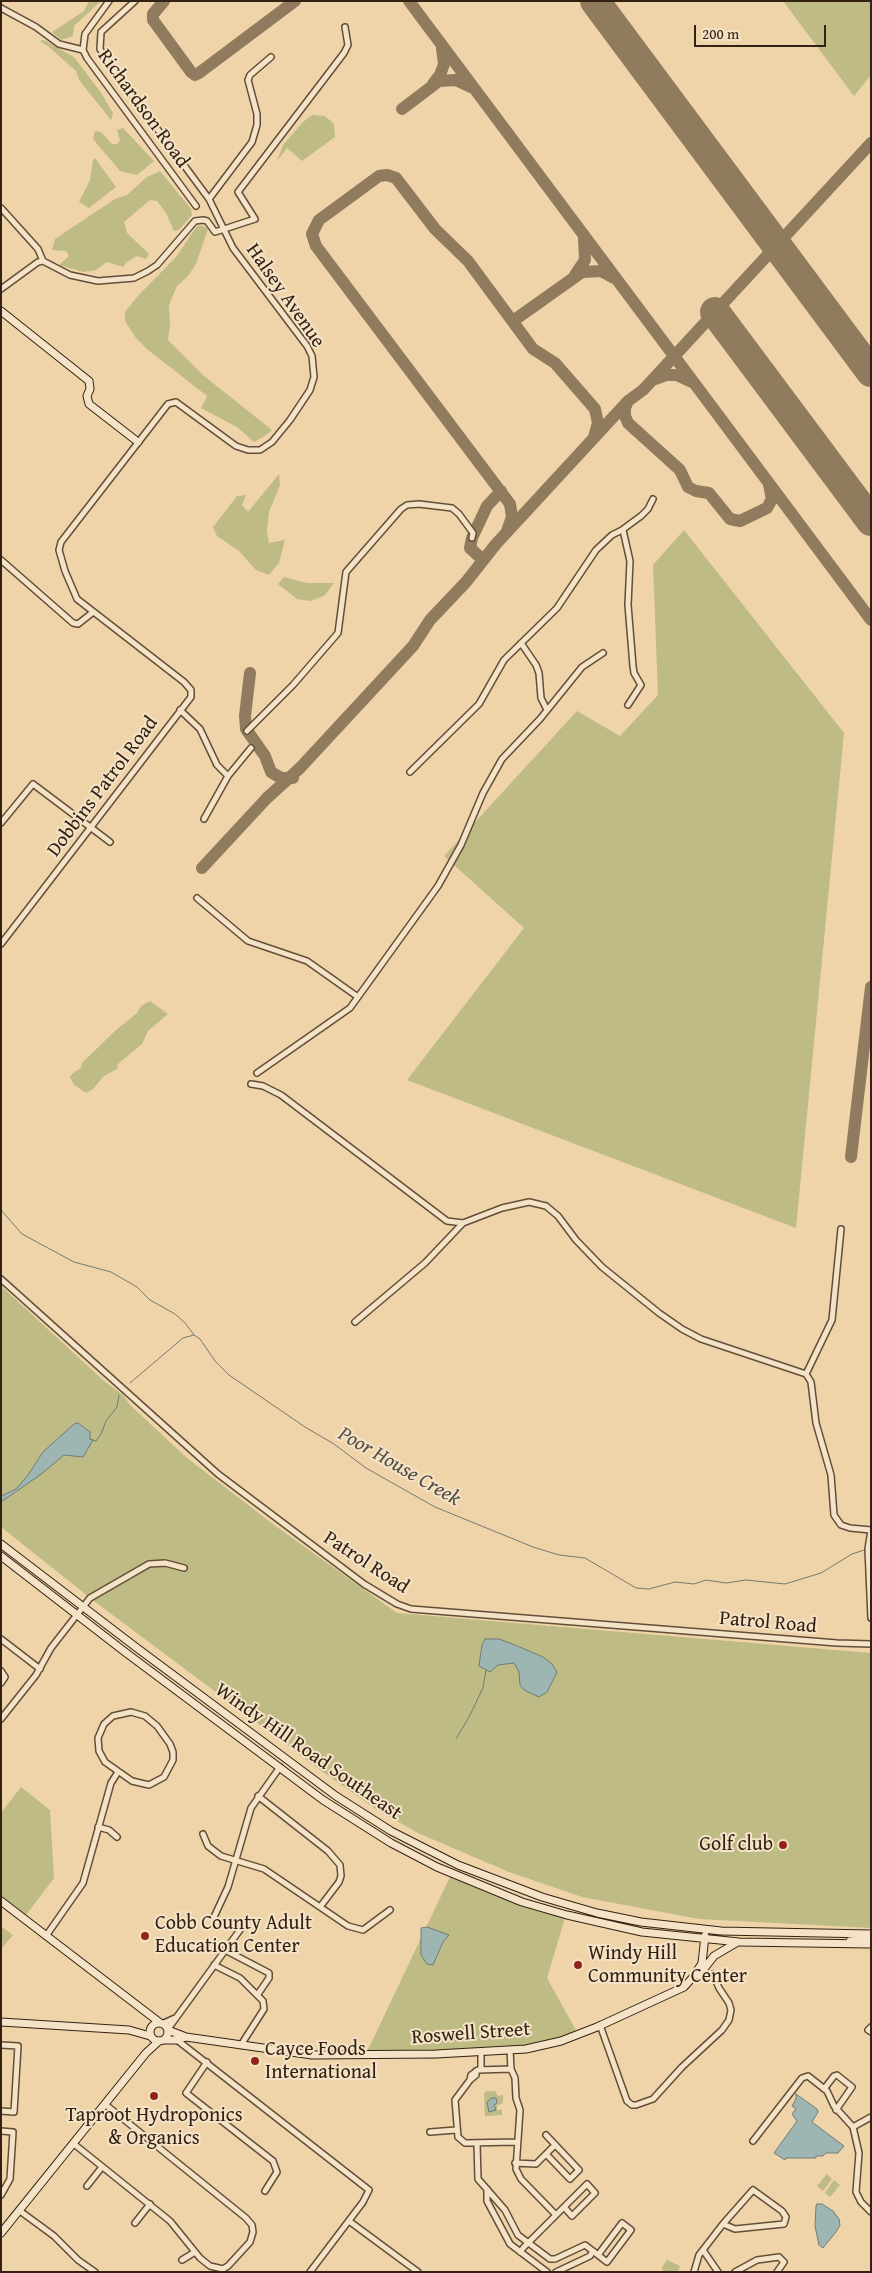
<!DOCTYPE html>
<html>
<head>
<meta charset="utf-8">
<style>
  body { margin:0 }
  #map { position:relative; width:872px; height:2273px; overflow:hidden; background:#efd4a9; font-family:"Gentium Book Plus",serif }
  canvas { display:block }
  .frame { position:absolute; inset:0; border:2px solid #332213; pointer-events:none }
  .scale { position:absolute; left:694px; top:25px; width:132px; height:22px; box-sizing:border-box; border:2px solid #332213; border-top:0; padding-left:6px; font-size:15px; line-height:18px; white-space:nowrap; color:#332213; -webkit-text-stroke:4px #f5e3c7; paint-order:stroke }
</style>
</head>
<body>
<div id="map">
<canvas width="872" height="2273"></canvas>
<div class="frame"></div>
<div class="scale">200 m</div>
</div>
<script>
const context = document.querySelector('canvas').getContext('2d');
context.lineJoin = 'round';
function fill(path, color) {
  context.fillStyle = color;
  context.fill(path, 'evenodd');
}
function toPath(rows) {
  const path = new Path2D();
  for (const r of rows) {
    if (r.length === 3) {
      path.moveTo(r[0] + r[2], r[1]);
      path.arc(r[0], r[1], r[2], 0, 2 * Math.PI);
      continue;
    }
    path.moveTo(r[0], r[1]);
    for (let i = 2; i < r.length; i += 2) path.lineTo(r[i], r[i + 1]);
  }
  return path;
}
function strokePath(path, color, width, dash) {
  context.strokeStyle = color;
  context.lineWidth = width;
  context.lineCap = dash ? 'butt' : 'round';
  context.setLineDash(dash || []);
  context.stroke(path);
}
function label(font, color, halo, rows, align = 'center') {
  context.font = font + ' "Gentium Book Plus",serif';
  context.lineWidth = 4;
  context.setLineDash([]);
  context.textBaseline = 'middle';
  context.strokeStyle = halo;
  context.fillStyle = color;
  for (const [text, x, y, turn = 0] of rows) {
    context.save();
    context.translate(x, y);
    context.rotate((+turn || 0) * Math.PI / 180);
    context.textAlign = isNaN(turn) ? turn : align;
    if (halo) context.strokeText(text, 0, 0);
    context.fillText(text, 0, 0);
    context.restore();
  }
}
fill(toPath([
  [89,1,101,1,74,26,73,36,61,40,52,32,84,11],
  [783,1,871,1,871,75,854,96],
  [44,40,74,57,102,94,113,113,111,120,79,80,76,71,49,47,40,41],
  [312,115,325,116,334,124,335,137,302,161,287,148,277,161,283,145,303,122],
  [123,128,154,161,137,175,120,171,93,139,95,131,101,132,112,144,117,144,120,140,117,130],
  [95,158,116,187,89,208,79,202,90,180,93,160],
  [160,171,191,209,192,215,179,230,174,231,166,213,157,201,150,200,124,222,127,233,149,254,146,259,137,256,127,262,123,267,107,262,96,270,84,272,59,265,69,256,66,251,52,250,55,239,115,199,127,195,147,177],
  [197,226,203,226,208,229,196,264,188,276,177,286,169,305,170,325,168,340,204,376,272,430,265,436,254,442,237,427,201,408,207,396,148,350,136,338,125,321,125,312,137,297,176,257],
  [279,474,280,485,269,512,267,531,269,543,285,540,279,563,269,575,256,570,239,551,217,536,213,527,237,496,246,495,242,505,248,512],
  [684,530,844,733,796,1228,407,1080,524,928,444,856,577,711,620,736,658,695,653,565],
  [284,577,307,583,334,583,324,596,310,601,297,599,278,584],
  [150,1001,168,1014,148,1031,142,1044,118,1064,117,1069,104,1076,93,1089,86,1093,74,1085,70,1077,73,1073,81,1068,82,1063,116,1030,137,1013,141,1006],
  [1,1286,104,1381,123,1395,130,1405,187,1458,270,1522,397,1613,871,1653,871,1928,699,1919,582,1897,509,1872,418,1833,376,1809,320,1770,94,1601,1,1527],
  [21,1787,50,1810,54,1878,26,1915,1,1896,1,1813],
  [451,1875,565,1918,547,1978,578,2034,528,2053,432,2059,365,2056],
  [1,1926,13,1935,1,1949],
  [486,2091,495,2091,498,2096,503,2095,503,2103,497,2106,497,2110,502,2110,502,2115,485,2116,484,2094],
  [827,2174,832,2179,823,2191,817,2186],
  [834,2180,840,2185,830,2197,825,2193],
  [667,2260,680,2266,678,2272,663,2272,662,2267]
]), '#bebb85');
const water = toPath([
  [78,1423,90,1432,90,1439,93,1440,83,1457,64,1455,40,1475,1,1502,1,1496,16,1489,28,1475,43,1452,74,1424,78,1423],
  [485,1639,499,1639,515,1645,543,1657,552,1664,557,1672,547,1692,539,1697,524,1690,520,1685,519,1672,514,1663,498,1665,490,1672,479,1666,482,1645,485,1639],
  [427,1927,449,1935,443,1942,433,1965,427,1964,421,1955,421,1928,427,1927],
  [796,2094,817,2109,818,2112,812,2122,844,2146,838,2153,826,2153,823,2156,816,2156,816,2158,786,2158,785,2160,774,2153,797,2121,792,2114,796,2109,792,2106,796,2099,796,2094],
  [492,2098,496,2098,497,2103,494,2105,496,2110,489,2112,487,2102,492,2098],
  [817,2204,822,2204,833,2211,839,2219,840,2225,836,2232,823,2248,819,2245,815,2226,816,2206,817,2204]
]);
fill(water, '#9eb6b3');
strokePath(water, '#737b73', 1);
strokePath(toPath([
  [1,1210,22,1234,74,1262,111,1272,137,1287,150,1300,175,1314,185,1323,194,1335,200,1339,215,1361,229,1375,305,1427,334,1444,366,1468,435,1507,533,1547,559,1555,585,1558,636,1588,649,1589,675,1582,694,1584,706,1580,726,1583,746,1580,785,1584,821,1573,852,1554,867,1549],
  [130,1383,183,1338,194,1335],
  [90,1439,96,1441,101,1434,106,1421,117,1407,119,1395],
  [456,1739,469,1717,483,1688,486,1670]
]), '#737b73', 1);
strokePath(toPath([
  [164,1,153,14,153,20,191,72,195,75,199,73,295,1],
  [409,1,871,620],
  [433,84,440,75,444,64,442,48],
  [402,109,439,81,456,80,471,87],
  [575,275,585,260,584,238],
  [513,321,582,272,601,271,614,278],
  [655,379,666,375,677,375,692,382],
  [769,485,772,499,767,508,740,521,730,519,709,493,696,491,688,487,680,470,628,423,625,416,625,408,628,401,643,390,871,143],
  [507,531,512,517,510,504,316,246,312,234,319,220,379,176,387,175,396,178,435,229,468,261,533,349,555,363,595,409,598,423,594,437],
  [483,560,470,548,472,538,487,506,501,491],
  [250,673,245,716,246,729,265,756,271,772,281,778,293,778],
  [202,868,267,798,300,768,413,646,430,620,466,582,496,544,628,401],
  [851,1157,871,987]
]), '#917b5e', 12);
strokePath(toPath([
  [595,1,871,372],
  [715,312,871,521]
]), '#917b5e', 30);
const street = toPath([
  [109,1,85,34,83,50,87,58,196,206],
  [1,8,36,27,59,44,83,50],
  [209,199,252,142,257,125,257,114,248,80,250,75,271,57],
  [1,208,38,249,43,261,70,275,98,281,134,278,148,271,157,265,195,221,203,220,207,221,215,232,255,219,238,192,344,53,348,45,345,27],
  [1,289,38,262,43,261],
  [623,530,630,561,628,605,633,666,634,673,641,685,628,705],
  [1,560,73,623,78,624,92,613],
  [521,643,536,665,539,673,541,698,547,710],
  [180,710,200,729,217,765,228,776],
  [247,731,293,685,338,633,346,572,401,509,407,505,419,504,452,508,459,514,473,533,472,538],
  [410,772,479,704,504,660,557,608,596,550,612,535,622,530,641,516,648,509,653,499],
  [204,819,228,776,251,748],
  [1,823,33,784,110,842],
  [197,898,248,941,307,961,358,997],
  [1,944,191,697,191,690,184,682,77,599,65,571,59,550,61,542,168,404,176,402,180,405,236,446,248,450,260,450,272,442,290,420,310,390,314,377,312,356,307,346,233,248,209,199,107,61,100,49,101,32,135,1],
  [257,1073,350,1008,438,886,461,845,483,793,502,759,540,719,582,667,603,653],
  [251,1084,263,1086,281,1095,447,1221,463,1223,502,1208,529,1202,546,1206,558,1216,576,1240,602,1267,659,1313,682,1329,701,1339,806,1374,811,1382,816,1423,831,1475,834,1515,841,1525,850,1528,871,1530],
  [1,1279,218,1474,364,1584,397,1604,411,1609,837,1643,871,1644],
  [355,1322,425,1263,463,1223],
  [806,1374,832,1320,841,1229],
  [871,1530,868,1549,871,1618],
  [1,1639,40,1669],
  [1,1671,5,1677,1,1683],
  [131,1712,145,1716,157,1726,170,1744,173,1752,173,1760,164,1777,149,1785,132,1781,105,1762,99,1751,98,1738,104,1724,113,1716,131,1712],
  [1,1719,36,1675,51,1648,90,1598,149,1564,165,1563,184,1568],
  [258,1796,328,1851,340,1865,341,1876,339,1882,320,1907],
  [98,1827,109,1830,117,1837],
  [203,1834,208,1846,221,1856,264,1869,348,1926,363,1930,390,1910],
  [214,1917,228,1887,251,1808,280,1767],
  [46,1936,83,1883,111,1783,118,1772],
  [225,1950,269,1973,269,1978,258,1994],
  [214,1965,240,1978,263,2001,264,2009,241,2045],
  [164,2023,175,2018],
  [600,2025,627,2101,632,2105,636,2105,653,2099,682,2067,722,2030,729,2020,731,2010,729,2003,719,1988,713,1974],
  [871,2027,868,2030,871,2032],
  [168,2029,245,1923],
  [177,2040,369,2190,363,2202,310,2272],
  [1,2045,18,2046,14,2112,1,2111],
  [510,2050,511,2069,515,2078,516,2098,520,2110,516,2169,521,2179,556,2215],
  [481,2053,481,2070],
  [207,2062,186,2093,273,2161,277,2172,265,2191],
  [476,2071,476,2075,470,2080,455,2100,458,2137,465,2143,517,2142],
  [470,2080,471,2075,478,2070,511,2069],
  [824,2089,834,2076,837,2075,852,2087,836,2110],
  [853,2127,871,2117],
  [1,2131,13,2132,10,2179,1,2195],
  [430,2132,456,2130],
  [753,2141,802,2078,808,2076,827,2091,834,2106,853,2127,859,2153,856,2192,861,2202,871,2212],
  [477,2143,478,2179,505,2210,518,2235,550,2259,555,2259,585,2245,598,2255,607,2262,631,2230,622,2223,598,2255],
  [74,2144,170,2221,200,2258,210,2266,223,2269,228,2266,250,2242,253,2232,252,2225,246,2218,106,2105],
  [546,2154,570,2179,579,2170,546,2135],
  [515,2163,536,2164,555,2145],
  [87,2186,102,2167],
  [487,2189,487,2201,510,2244,547,2272],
  [753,2190,782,2211,786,2217,784,2224,735,2229,723,2224,753,2190],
  [20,2211,54,2236,78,2260,95,2272],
  [349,2221,418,2272],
  [135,2223,150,2204],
  [703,2250,718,2272],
  [520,2252,524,2247,587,2184,595,2193,572,2216,564,2207],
  [182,2260,195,2252],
  [556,2272,590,2256,593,2251],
  [694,2272,699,2255,723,2224],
  [735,2272,757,2260,779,2257,784,2262,777,2272]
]);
const secondary = toPath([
  [1,311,89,381,90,389,87,396,89,404,138,442],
  [1,1544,137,1648,336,1796,391,1831,458,1865,542,1897,597,1913,641,1922,721,1931,871,1934],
  [1,1556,125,1652,323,1800,391,1843,437,1867,522,1902,567,1915,642,1932,739,1942,871,1944],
  [1,1901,159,2022],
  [850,1941,871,1939],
  [699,1975,714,1956,736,1943],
  [1,2022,129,2030,150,2036],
  [159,2032,9],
  [168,2030,186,2037,312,2055,436,2054,526,2049,561,2041,597,2027,684,1987,694,1976,702,1963,705,1936],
  [164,2040,177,2040,186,2037],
  [1,2233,146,2053,159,2041]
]);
strokePath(street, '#624e38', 8);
strokePath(secondary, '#332213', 9);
strokePath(street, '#f5e3c7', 5);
strokePath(secondary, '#f5e3c7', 7);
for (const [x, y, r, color] of [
  [783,1845,5,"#8f2418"],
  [145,1936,5,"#8f2418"],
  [578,1965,5,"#8f2418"],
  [255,2061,5,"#8f2418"],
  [154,2096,5,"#8f2418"]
]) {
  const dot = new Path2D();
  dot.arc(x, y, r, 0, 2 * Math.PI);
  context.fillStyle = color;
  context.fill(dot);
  strokePath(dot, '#f5e3c7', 2);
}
label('20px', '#332213', '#f5e3c7', [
  ["Richardson Road",143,109,54],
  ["Halsey Avenue",285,296,55],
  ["Dobbins Patrol Road",103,787,-53],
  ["Patrol Road",366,1563,33],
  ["Patrol Road",768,1623,5],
  ["Windy Hill Road Southeast",308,1752,35],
  ["Roswell Street",471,2034,-4]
]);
label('20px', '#332213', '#f5e3c7', [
  ["Golf club",773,1845,"right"],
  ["Cobb County Adult",155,1924],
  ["Education Center",155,1947],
  ["Windy Hill",588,1954],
  ["Community Center",588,1977],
  ["Cayce Foods",265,2050],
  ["International",265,2073],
  ["Taproot Hydroponics",154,2116,"center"],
  ["& Organics",154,2139,"center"]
], 'left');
label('italic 21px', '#534e43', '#f5e3c7', [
  ["Poor House Creek",399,1467,30]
]);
</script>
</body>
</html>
